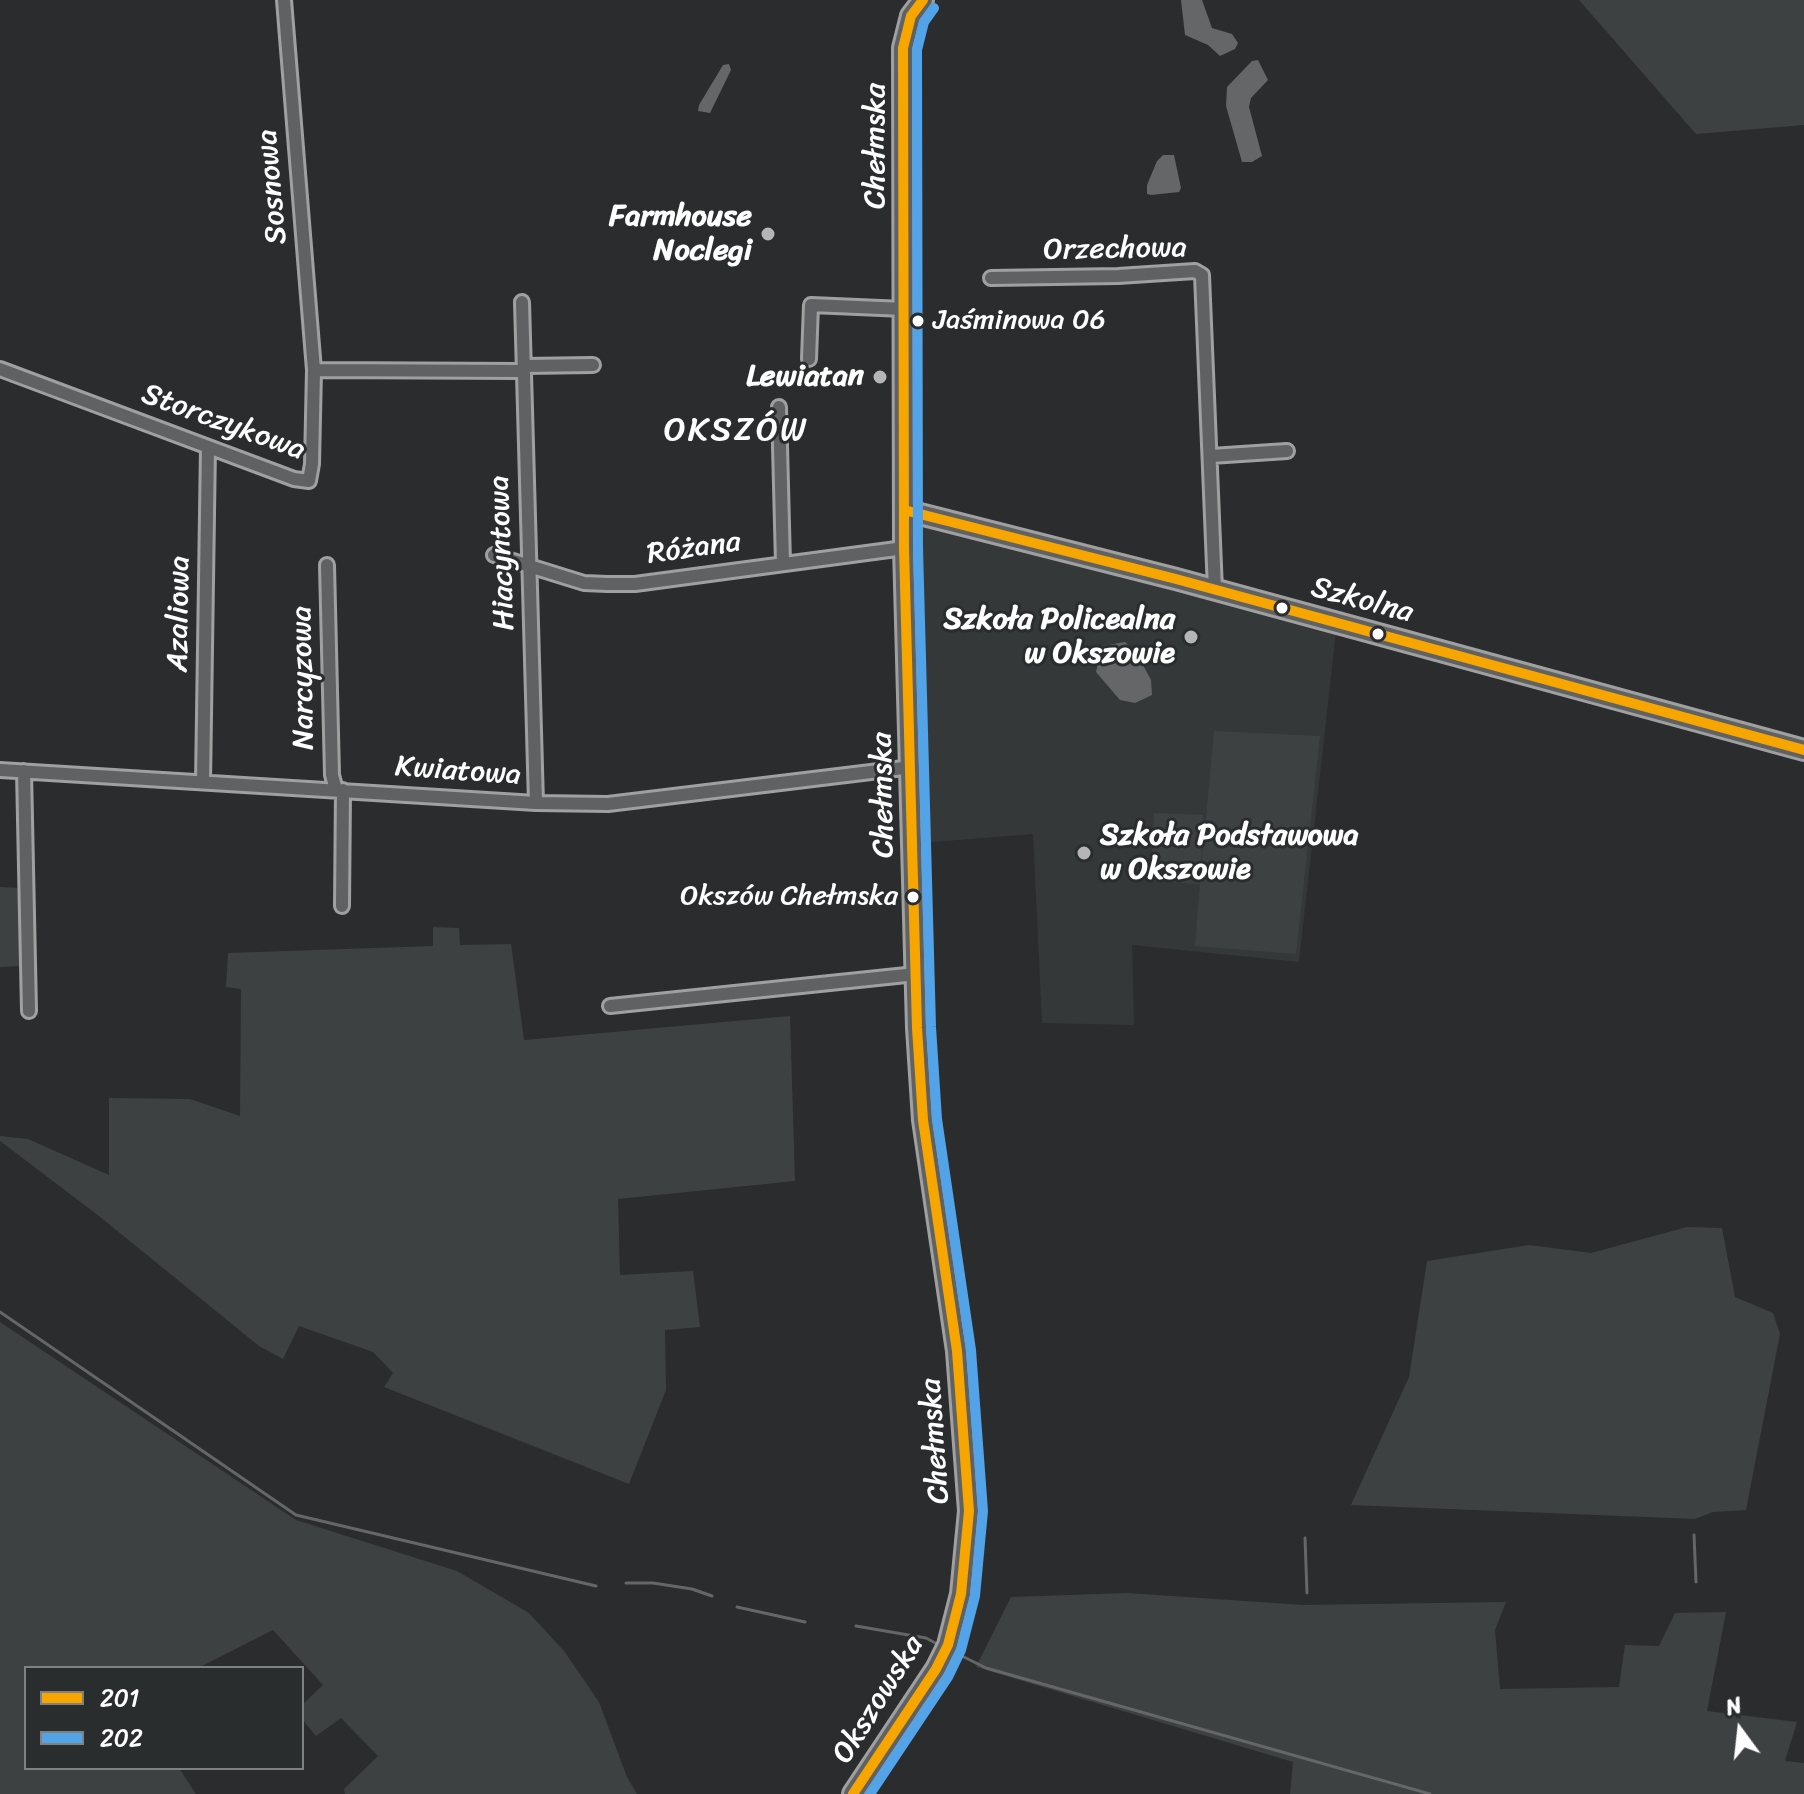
<!DOCTYPE html>
<html>
<head>
<meta charset="utf-8">
<style>
  body { margin:0 }
  #map { position:relative; width:1804px; height:1794px; overflow:hidden; background:#2b2c2d; font-family:Sriracha,sans-serif }
  canvas { display:block }
  .legend { position:absolute; left:24px; top:1666px; width:280px; height:104px; box-sizing:border-box; background:#2a2d2e; border:2px solid #7f8182; margin:0; padding:10px 14px; list-style:none; font-size:24px; color:#fff }
  .legend li { display:flex; align-items:center; gap:16px; height:40px }
  .legend b { width:40px; border:2px solid #7f8182 }
  .north { position:absolute; left:1700px; top:1690px; width:80px; height:80px; -webkit-text-stroke:6px #2a2d2e; paint-order:stroke; rotate:345deg; font-size:22px; font-weight:700; line-height:32px; text-align:center; color:#fff }
  .north::after { content:''; display:block; margin:auto; width:28px; height:36px; background:#fff; clip-path:polygon(50% 0,100% 100%,50% 72%,0 100%) }
</style>
</head>
<body>
<div id="map">
<canvas width="1804" height="1794"></canvas>
<ul class="legend">
<li><b style="height:10px;background:#f7a600"></b>201</li>
<li><b style="height:10px;background:#53a3e8"></b>202</li>
</ul>
<div class="north">N</div>
</div>
<script>
const context = document.querySelector('canvas').getContext('2d');
context.lineJoin = 'round';
function fill(path, color) {
  context.fillStyle = color;
  context.fill(path, 'evenodd');
}
function toPath(rows) {
  const path = new Path2D();
  for (const r of rows) {
    path.moveTo(r[0], r[1]);
    for (let i = 2; i < r.length; i += 2) path.lineTo(r[i], r[i + 1]);
  }
  return path;
}
function strokePath(path, color, width, dash) {
  context.strokeStyle = color;
  context.lineWidth = width;
  context.lineCap = dash ? 'butt' : 'round';
  context.setLineDash(dash || []);
  context.stroke(path);
}
function label(font, color, halo, rows, align = 'center') {
  context.font = font + ' Sriracha,sans-serif';
  context.lineWidth = 6;
  context.setLineDash([]);
  context.textBaseline = 'middle';
  context.strokeStyle = halo;
  context.fillStyle = color;
  for (const [text, x, y, turn = 0] of rows) {
    context.save();
    context.translate(x, y);
    context.rotate((+turn || 0) * Math.PI / 180);
    context.textAlign = isNaN(turn) ? turn : align;
    if (halo) context.strokeText(text, 0, 0);
    context.fillText(text, 0, 0);
    context.restore();
  }
}
fill(toPath([
  [909,518,1336,631,1299,962,1132,945,1134,1025,1042,1023,1033,834,920,843]
]), '#353839');
fill(toPath([
  [1579,0,1804,0,1804,125,1696,134],
  [1214,731,1320,736,1296,954,1195,946,1200,884,1151,881,1154,813,1203,815,1201,872],
  [0,887,21,888,23,966,0,967],
  [433,927,459,928,460,945,511,944,524,1040,790,1016,795,1181,618,1199,620,1275,693,1271,700,1327,665,1330,666,1390,629,1484,384,1387,393,1373,373,1352,299,1326,283,1359,259,1346,99,1216,0,1141,0,1136,28,1139,109,1175,109,1098,190,1099,240,1116,241,989,226,987,228,953,433,946],
  [1687,1227,1722,1228,1735,1297,1773,1313,1780,1334,1746,1510,1713,1512,1695,1519,1351,1505,1409,1377,1427,1261,1529,1245,1591,1253],
  [0,1322,296,1520,457,1571,529,1613,564,1651,599,1702,627,1777,637,1794,345,1794,344,1789,378,1756,341,1718,316,1736,302,1719,302,1705,323,1685,273,1630,198,1668,26,1668,26,1768,179,1768,196,1794,0,1794],
  [1128,1593,1303,1605,1506,1602,1495,1630,1500,1689,1619,1687,1625,1645,1659,1646,1675,1613,1726,1612,1707,1711,1797,1722,1785,1761,1804,1763,1804,1794,1290,1794,1293,1762,976,1667,1011,1597]
]), '#3e4142');
fill(toPath([
  [1202,0,1212,28,1232,34,1238,43,1235,49,1220,56,1208,45,1185,35,1181,0],
  [1258,60,1268,80,1251,98,1249,107,1262,156,1252,162,1242,162,1226,106,1227,87,1252,61],
  [729,64,731,70,710,113,698,111,699,105,723,65],
  [1163,155,1174,155,1181,188,1179,192,1151,195,1147,194,1147,185,1157,161],
  [1125,642,1137,654,1151,680,1152,695,1135,703,1120,700,1096,672,1102,646]
]), '#646667');
strokePath(toPath([
  [0,1312,296,1515,596,1586],
  [1694,1535,1696,1582],
  [1305,1538,1307,1593],
  [626,1583,653,1583,692,1589,712,1596],
  [737,1607,805,1622],
  [856,1626,926,1638,941,1646],
  [952,1651,986,1668,1430,1794]
]), '#646667', 3);
const street = toPath([
  [991,278,1118,276,1195,271,1202,275,1215,590],
  [522,302,536,803],
  [809,359,811,305,904,309],
  [524,366,593,365],
  [0,369,294,479,309,481,312,464,314,370,284,0],
  [314,370,522,371],
  [779,407,783,564],
  [1211,456,1287,451],
  [494,555,584,583,607,584,635,584,904,548],
  [327,565,332,775,336,790],
  [0,770,536,803,608,804,912,767],
  [24,771,29,1011],
  [203,782,208,447],
  [342,906,343,790],
  [610,1006,916,974]
]);
const secondary = toPath([
  [904,510,1176,579,1804,750],
  [853,1794,936,1669,948,1645,961,1594,969,1511,957,1351,923,1120,917,1028,904,548,903,48,911,16,923,0]
]);
strokePath(street, '#a0a0a0', 18);
strokePath(secondary, '#a0a0a0', 24);
strokePath(street, '#606162', 12);
strokePath(secondary, '#606162', 18);
strokePath(toPath([
  [904,510,1176,579,1804,750],
  [853,1794,936,1669,948,1645,961,1594,969,1511,957,1351,923,1120,917,1028,904,548,903,48,911,16,923,0]
]), '#f7a600', 10);
strokePath(toPath([
  [870,1794,948,1677,961,1650,975,1596,983,1511,971,1350,937,1119,931,1027,918,548,917,50,924,22,934,8]
]), '#53a3e8', 10);
for (const [x, y, r, color] of [
  [768,234,8,"#b5b5b6"],
  [918,321,7,"#fff"],
  [880,377,8,"#b5b5b6"],
  [1282,608,7,"#fff"],
  [1378,634,7,"#fff"],
  [1191,637,8,"#b5b5b6"],
  [1084,853,8,"#b5b5b6"],
  [913,897,7,"#fff"]
]) {
  const dot = new Path2D();
  dot.arc(x, y, r, 0, 2 * Math.PI);
  context.fillStyle = color;
  context.fill(dot);
  strokePath(dot, '#2a2d2e', 3);
}
label('28px', '#fff', '#2a2d2e', [
  ["Jaśminowa 06",933,321],
  ["Okszów Chełmska",898,897,"right"]
], 'left');
label('30px', '#fff', '#2a2d2e', [
  ["Chełmska",876,146,-90],
  ["Sosnowa",273,187,-95],
  ["Orzechowa",1115,250,-1],
  ["Storczykowa",223,423,20],
  ["Różana",694,549,-8],
  ["Hiacyntowa",503,553,-92],
  ["Szkolna",1362,601,15],
  ["Azaliowa",180,614,-89],
  ["Narcyzowa",304,678,-91],
  ["Kwiatowa",458,772,4],
  ["Chełmska",884,795,-91],
  ["Chełmska",936,1441,-94],
  ["Okszowska",879,1700,-58]
]);
label('bold 30px', '#fff', '#2a2d2e', [
  ["Farmhouse",752,217],
  ["Noclegi",752,251],
  ["Lewiatan",864,377],
  ["Szkoła Policealna",1175,620],
  ["w Okszowie",1175,654],
  ["Szkoła Podstawowa",1100,836,"left"],
  ["w Okszowie",1100,870,"left"]
], 'right');
context.letterSpacing = '2px';
label('34px', '#fff', '#2a2d2e', [
  ["OKSZÓW",736,431]
]);
context.letterSpacing = '0px';
</script>
</body>
</html>
